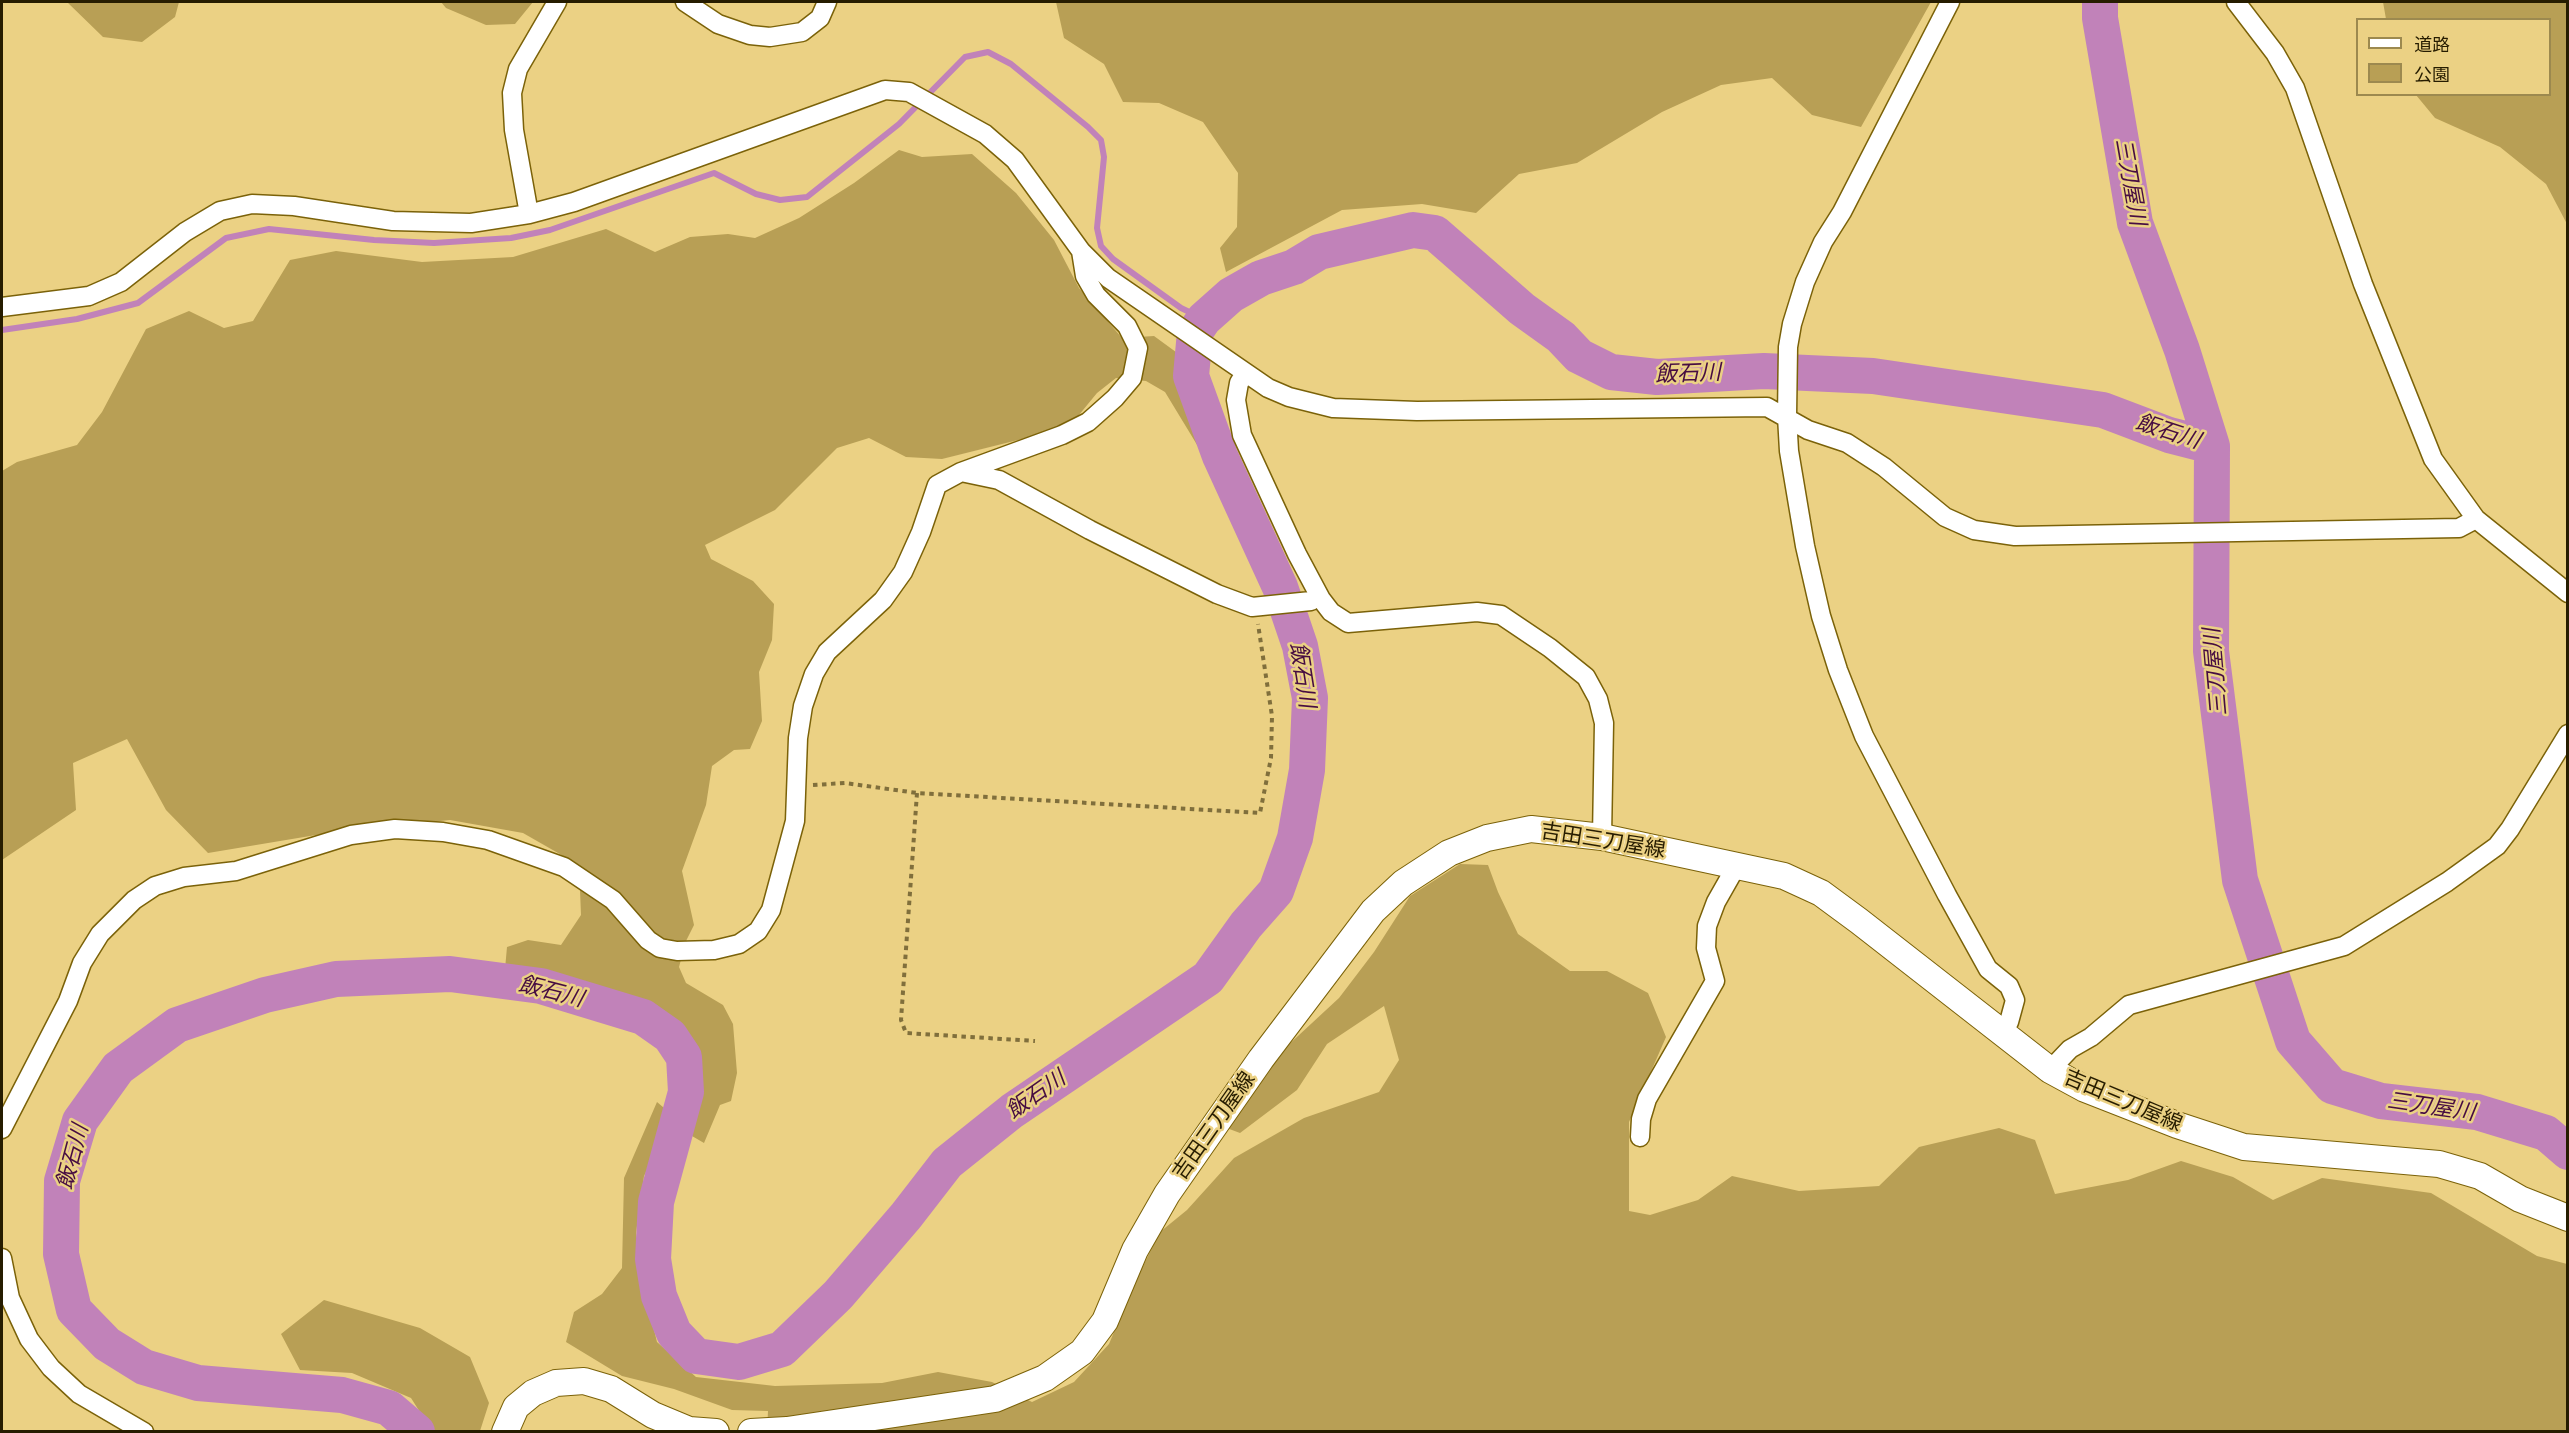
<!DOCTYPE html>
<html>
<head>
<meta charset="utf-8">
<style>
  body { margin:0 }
  #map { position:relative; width:2569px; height:1433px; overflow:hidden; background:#ebd184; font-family:Cabin,"Noto Sans JP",sans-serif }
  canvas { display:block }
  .frame { position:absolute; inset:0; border:3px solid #261c00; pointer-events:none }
  .legend { position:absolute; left:2356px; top:18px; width:195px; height:78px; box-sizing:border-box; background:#ebd184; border:2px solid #9c894f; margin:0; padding:8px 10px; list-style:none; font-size:18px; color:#261c00 }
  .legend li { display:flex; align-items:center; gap:12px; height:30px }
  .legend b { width:30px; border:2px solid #9c894f }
</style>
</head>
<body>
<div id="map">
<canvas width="2569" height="1433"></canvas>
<div class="frame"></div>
<ul class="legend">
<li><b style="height:8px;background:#fff"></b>道路</li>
<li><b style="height:16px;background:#b89f55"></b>公園</li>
</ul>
</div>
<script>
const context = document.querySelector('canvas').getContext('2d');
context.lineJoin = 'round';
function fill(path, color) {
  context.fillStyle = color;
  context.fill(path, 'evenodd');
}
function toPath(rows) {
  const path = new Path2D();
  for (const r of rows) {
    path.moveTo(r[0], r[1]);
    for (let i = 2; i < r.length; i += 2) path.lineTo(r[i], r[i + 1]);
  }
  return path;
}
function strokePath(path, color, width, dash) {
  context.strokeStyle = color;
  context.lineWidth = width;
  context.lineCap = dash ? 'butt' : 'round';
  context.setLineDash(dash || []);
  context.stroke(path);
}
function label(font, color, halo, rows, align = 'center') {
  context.font = font + ' Cabin,"Noto Sans JP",sans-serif';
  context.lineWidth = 5;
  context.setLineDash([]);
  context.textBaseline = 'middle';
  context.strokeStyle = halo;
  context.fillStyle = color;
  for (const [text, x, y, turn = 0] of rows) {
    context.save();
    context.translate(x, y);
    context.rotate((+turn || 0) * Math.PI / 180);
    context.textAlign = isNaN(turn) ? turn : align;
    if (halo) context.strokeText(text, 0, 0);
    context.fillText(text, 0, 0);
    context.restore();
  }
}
fill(toPath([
  [67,2,179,2,175,17,142,42,103,37],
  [441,2,533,2,515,24,486,25,446,8],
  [1056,2,1931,2,1861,127,1812,115,1772,78,1721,85,1662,112,1577,163,1519,174,1476,213,1422,204,1342,210,1226,272,1220,248,1237,227,1238,173,1203,122,1159,103,1123,102,1104,64,1064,38],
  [2383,2,2567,2,2567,224,2546,184,2500,147,2435,118,2416,95,2550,94,2550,20,2386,19],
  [899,150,922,157,972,154,1016,193,1054,240,1079,288,1122,338,1154,336,1180,355,1192,411,1208,450,1202,453,1165,392,1146,381,1116,378,1097,393,1074,421,1038,435,942,459,906,457,869,438,837,448,775,510,705,545,711,559,753,581,774,604,772,640,759,672,762,721,750,749,734,750,712,766,706,805,682,871,694,925,686,941,679,967,686,983,723,1005,733,1024,737,1073,731,1101,720,1105,704,1143,692,1136,701,1081,695,1046,675,1020,626,1000,505,969,507,947,528,940,561,945,581,915,579,865,523,833,450,820,334,832,208,853,166,810,127,739,73,763,76,810,2,860,2,471,17,462,77,445,102,412,146,329,189,311,224,328,253,321,290,260,336,251,422,262,513,257,606,229,655,252,690,237,728,234,755,238,799,218,854,183],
  [1460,864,1488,865,1498,892,1518,934,1570,971,1607,971,1648,993,1666,1037,1629,1122,1629,1211,1650,1215,1698,1200,1732,1176,1799,1191,1879,1186,1919,1147,1999,1128,2035,1140,2055,1194,2128,1180,2181,1161,2233,1177,2273,1200,2322,1178,2431,1193,2537,1256,2567,1264,2568,1431,767,1432,768,1411,732,1410,674,1389,622,1376,566,1342,574,1312,602,1294,622,1268,624,1178,657,1102,670,1113,663,1138,644,1176,636,1233,643,1285,657,1342,696,1377,775,1386,882,1383,938,1372,992,1382,1032,1402,1074,1382,1109,1344,1134,1284,1160,1232,1187,1210,1234,1158,1304,1118,1379,1092,1399,1060,1384,1006,1327,1044,1297,1090,1240,1133,1224,1127,1285,1048,1339,998,1374,952,1410,896],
  [324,1300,420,1328,470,1357,489,1403,480,1431,432,1431,411,1398,352,1373,300,1370,281,1334]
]), '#b89f55');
strokePath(toPath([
  [2,330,77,319,138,303,226,238,269,229,374,240,434,243,511,238,550,230,714,173,756,194,780,200,807,197,899,124,965,57,988,52,1011,64,1088,127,1101,140,1104,157,1097,228,1101,246,1113,259,1181,308,1204,319]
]), '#c182b9', 6);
strokePath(toPath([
  [2100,2,2100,18,2135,223,2182,350,2212,446,2211,651,2240,880,2293,1041,2332,1086,2381,1101,2477,1112,2546,1133,2568,1152],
  [417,1432,389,1408,342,1395,198,1383,144,1367,107,1344,74,1310,61,1254,62,1181,80,1121,118,1068,177,1025,265,995,336,979,450,974,541,986,643,1017,670,1036,684,1057,686,1092,656,1202,653,1259,659,1296,674,1333,696,1356,739,1362,782,1349,838,1295,906,1216,947,1163,1012,1111,1208,978,1246,925,1276,891,1295,838,1307,770,1310,698,1300,646,1280,587,1220,456,1191,376,1195,332,1204,319,1231,295,1261,278,1294,267,1319,252,1413,230,1435,233,1522,309,1561,337,1579,356,1611,372,1657,377,1764,371,1873,376,2103,410,2169,435,2212,446]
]), '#c182b9', 36);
const street = toPath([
  [685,2,718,24,750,35,770,37,802,32,820,18,827,2],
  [1950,2,1842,212,1823,242,1805,282,1792,324,1788,347,1787,416,1789,451,1805,546,1821,616,1838,670,1864,736,1947,895,1988,969,2009,986,2015,1000,2009,1022,2001,1034],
  [2236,2,2275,53,2295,88,2363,284,2433,459,2476,519,2568,593],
  [529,214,514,130,512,93,518,69,557,2],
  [2,307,89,296,121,282,185,232,220,211,252,204,294,206,393,221,471,223,529,214,574,202,885,90,909,92,985,134,1015,160,1081,251,1108,278,1268,388,1289,397,1333,408,1417,411,1767,407,1808,430,1847,443,1884,467,1945,517,1974,530,2015,536,2459,528,2476,519],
  [1245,373,1239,383,1236,400,1242,435,1297,554,1321,599,1331,612,1348,623,1477,612,1501,615,1550,648,1586,677,1598,699,1604,723,1602,837],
  [961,472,999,480,1090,530,1217,594,1252,607,1311,601],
  [2050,1070,2070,1049,2091,1037,2129,1005,2344,946,2447,882,2497,846,2510,829,2568,734],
  [2,1129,68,1001,82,963,100,934,134,900,155,886,184,877,236,871,351,835,395,829,443,832,488,840,564,867,613,900,648,940,660,948,677,951,714,950,739,944,758,931,771,910,795,821,798,738,803,706,814,674,827,652,883,600,903,572,921,532,937,485,961,472,1062,435,1088,422,1115,398,1132,378,1138,348,1127,326,1096,295,1085,276,1081,251],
  [1640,1137,1641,1119,1647,1099,1715,981,1706,948,1707,926,1716,902,1737,865],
  [2,1258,10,1298,29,1339,51,1368,79,1394,144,1432]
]);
const secondary = toPath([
  [505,1432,516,1407,533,1393,556,1383,584,1381,611,1389,653,1415,689,1430,716,1432],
  [751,1432,787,1430,995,1399,1045,1378,1082,1352,1105,1321,1135,1250,1167,1194,1261,1059,1373,911,1403,883,1449,853,1487,838,1531,829,1602,837,1784,876,1821,893,1859,921,2050,1070,2085,1089,2177,1125,2244,1147,2439,1164,2480,1176,2520,1199,2568,1218]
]);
strokePath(street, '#7b6209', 21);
strokePath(secondary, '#7b6209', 28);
strokePath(toPath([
  [813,785,845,783,917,793,1260,813,1271,758,1272,716,1258,624],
  [917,793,901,1020,906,1033,1035,1041]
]), '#806f3c', 4, [4.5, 4.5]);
strokePath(street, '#fff', 18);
strokePath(secondary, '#fff', 26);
label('21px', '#261c00', '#ebd184', [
  ["吉田三刀屋線",1603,841,9],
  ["吉田三刀屋線",2123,1101,23],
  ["吉田三刀屋線",1214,1126,-55]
]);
label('italic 22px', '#460c42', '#ebd184', [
  ["三刀屋川",2130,182,80],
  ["飯石川",1688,374,-2],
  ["飯石川",2168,432,18],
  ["三刀屋川",2216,672,-95],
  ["飯石川",1302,675,81],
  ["飯石川",551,992,14],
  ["飯石川",1036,1095,-35],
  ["三刀屋川",2431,1107,8],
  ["飯石川",73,1157,-75]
]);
</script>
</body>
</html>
